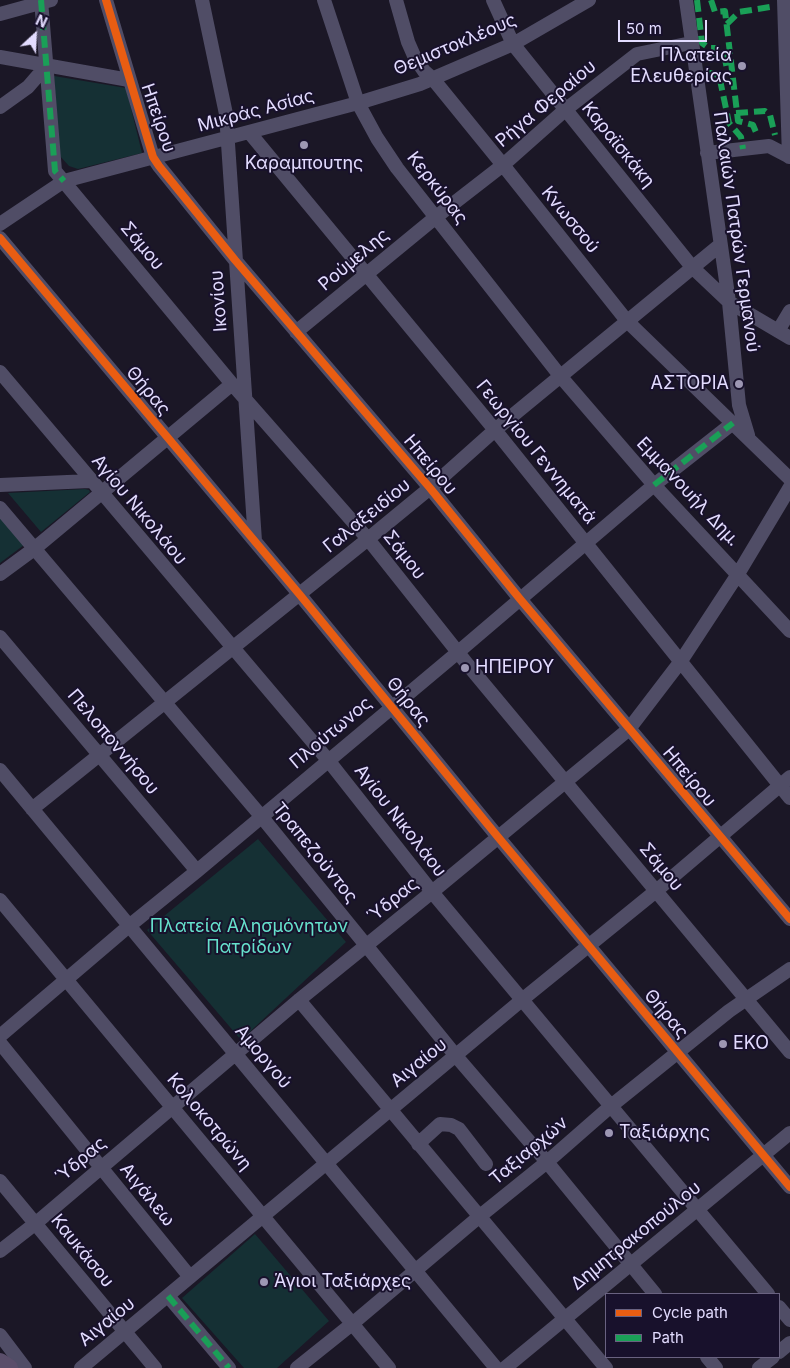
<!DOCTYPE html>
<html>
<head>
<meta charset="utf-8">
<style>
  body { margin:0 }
  #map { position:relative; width:790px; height:1368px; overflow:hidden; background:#1b1726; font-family:Inter,sans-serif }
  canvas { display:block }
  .legend { position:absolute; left:605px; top:1293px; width:175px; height:65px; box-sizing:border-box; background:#18112c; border:1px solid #696280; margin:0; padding:6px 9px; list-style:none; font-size:15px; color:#e3dcff }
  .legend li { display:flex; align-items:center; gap:10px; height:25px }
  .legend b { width:25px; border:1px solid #696280 }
  .north { position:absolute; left:10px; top:10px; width:50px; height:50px; -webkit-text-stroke:4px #18112c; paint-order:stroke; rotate:25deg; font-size:14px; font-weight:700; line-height:20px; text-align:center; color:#e3dcff }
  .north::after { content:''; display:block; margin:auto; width:18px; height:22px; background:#e3dcff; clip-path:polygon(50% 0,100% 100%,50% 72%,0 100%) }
  .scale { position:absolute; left:618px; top:20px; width:89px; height:22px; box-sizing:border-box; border:2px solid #e3dcff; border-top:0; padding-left:6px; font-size:15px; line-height:18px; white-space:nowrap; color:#e3dcff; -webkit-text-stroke:4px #18112c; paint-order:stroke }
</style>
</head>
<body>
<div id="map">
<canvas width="790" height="1368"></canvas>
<ul class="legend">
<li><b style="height:6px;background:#e95d12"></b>Cycle path</li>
<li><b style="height:6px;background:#1a9f57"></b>Path</li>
</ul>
<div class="north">N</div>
<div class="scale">50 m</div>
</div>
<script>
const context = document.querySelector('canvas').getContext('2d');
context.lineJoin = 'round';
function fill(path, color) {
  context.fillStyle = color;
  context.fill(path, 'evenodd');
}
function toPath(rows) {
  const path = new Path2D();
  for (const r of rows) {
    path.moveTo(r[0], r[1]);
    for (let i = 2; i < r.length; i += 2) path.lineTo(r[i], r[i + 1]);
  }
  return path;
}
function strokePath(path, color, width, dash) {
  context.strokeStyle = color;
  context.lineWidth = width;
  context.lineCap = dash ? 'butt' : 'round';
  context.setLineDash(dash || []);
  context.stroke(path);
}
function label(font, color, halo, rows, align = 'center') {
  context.font = font + ' Inter,sans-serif';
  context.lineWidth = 4;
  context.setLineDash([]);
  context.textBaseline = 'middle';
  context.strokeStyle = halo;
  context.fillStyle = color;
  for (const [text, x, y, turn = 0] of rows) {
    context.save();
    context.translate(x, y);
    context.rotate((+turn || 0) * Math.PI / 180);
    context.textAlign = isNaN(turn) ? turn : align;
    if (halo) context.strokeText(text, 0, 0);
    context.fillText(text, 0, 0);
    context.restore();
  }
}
fill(toPath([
  [54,76,126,88,142,153,78,169,69,166,59,155],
  [85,489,89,490,90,492,41,532,8,493],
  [0,516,24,545,0,563],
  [258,839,346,942,241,1040,147,930],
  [255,1234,329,1321,277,1368,244,1368,182,1298]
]), '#153034');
strokePath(toPath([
  [41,0,55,171,232,384,368,539,468,665,790,1052],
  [106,0,153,157,159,166,235,260,430,488,520,599,790,919],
  [202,0,226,114,255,541],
  [324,0,358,103,377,138,397,168,561,377,654,485,790,631],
  [396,0,408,42,415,58,424,71,433,79,503,165,627,321,790,479],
  [493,0,513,44,692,267,729,302,790,338],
  [686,0,729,302,739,405,748,435],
  [784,0,789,157],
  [0,14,51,0],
  [0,57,129,80],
  [0,107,28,87,47,65],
  [249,132,495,430,790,798],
  [707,153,769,146,790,157],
  [0,224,64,181,358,103,420,84,513,44,589,0],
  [0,238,300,595,498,837,790,1187],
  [778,331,790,311],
  [296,332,436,217,503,165,565,110,637,54,691,43],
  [0,372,328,760,432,892,768,1294],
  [0,485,90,481],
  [0,508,261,816,456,1056,547,1162,655,1294],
  [0,574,34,549,232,384],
  [0,637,197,871],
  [0,770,496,1368],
  [32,809,368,539,430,488,495,430,720,245],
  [0,900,389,1368],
  [299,1000,606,1368],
  [0,1036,129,926,197,871,457,653,654,485,733,423],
  [0,1043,190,1277],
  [418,1144,440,1124,451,1125,459,1129,486,1164],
  [0,1181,155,1368],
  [0,1251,36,1223,299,1000,432,892,629,729,681,661,738,574,790,487],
  [168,1296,229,1368],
  [779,1307,790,1320],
  [0,1335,25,1368],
  [779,1352,790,1343],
  [707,1357,716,1368],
  [81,1368,523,999,656,891,790,777],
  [297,1368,352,1324,480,1216,547,1162,611,1106,729,1011,790,969],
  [505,1368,790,1133],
  [759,1368,773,1357]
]), '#504d66', 14);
strokePath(toPath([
  [0,1362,9,1368]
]), '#5a4e6a', 18);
strokePath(toPath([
  [41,0,55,171,64,181],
  [697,0,702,43,709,48,715,48,716,54,724,54,728,74],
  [711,0,715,12,725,11,738,121,753,125,758,137],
  [727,24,739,12,770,7],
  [705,72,719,75,729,123,741,137,743,149],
  [736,113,765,111,770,115,775,135],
  [654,485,733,423],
  [168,1296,229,1368]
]), '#1a9f57', 6, [12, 6]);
strokePath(toPath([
  [106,0,153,157,159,166,235,260,430,488,520,599,790,919],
  [0,238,300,595,498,837,790,1187]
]), '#e95d12', 8);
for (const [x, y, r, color] of [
  [742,66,5,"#9d97b3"],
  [304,145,5,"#9d97b3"],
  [739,384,5,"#9d97b3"],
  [465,668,5,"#9d97b3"],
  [723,1044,5,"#9d97b3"],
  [609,1133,5,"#9d97b3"],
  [264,1282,5,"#9d97b3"]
]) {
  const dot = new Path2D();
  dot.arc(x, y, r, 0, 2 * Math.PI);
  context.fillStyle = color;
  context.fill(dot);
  strokePath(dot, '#18112c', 2);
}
label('18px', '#e3dcff', '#18112c', [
  ["Θεμιστοκλέους",455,45,-23],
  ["Ρήγα Φεραίου",546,104,-40],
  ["Μικράς Ασίας",256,111,-15],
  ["Ηπείρου",158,118,71],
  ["Καραϊσκάκη",618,145,51],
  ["Κερκύρας",437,188,52],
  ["Κνωσσού",570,220,51],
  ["Παλαιών Πατρών Γερμανού",736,232,82],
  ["Σάμου",142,246,50],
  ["Ρούμελης",354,260,-40],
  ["Ικονίου",219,301,-94],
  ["Θήρας",148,391,50],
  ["Γεωργίου Γεννηματά",536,452,51],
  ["Ηπείρου",430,465,50],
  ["Εμμανουήλ Δημ.",688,492,47],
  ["Αγίου Νικολάου",139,510,50],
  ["Γαλαξειδίου",367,516,-39],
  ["Σάμου",404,555,52],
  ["Θήρας",408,702,51],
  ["Πλούτωνος",331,733,-40],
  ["Πελοποννήσου",113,742,50],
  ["Ηπείρου",689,777,50],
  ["Αγίου Νικολάου",400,821,52],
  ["Τραπεζούντος",315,853,51],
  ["Σάμου",661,867,50],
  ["Ύδρας",393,900,-39],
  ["Θήρας",666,1014,50],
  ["Αμοργού",263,1057,50],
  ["Αιγαίου",419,1063,-39],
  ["Κολοκοτρώνη",209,1122,50],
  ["Ταξιαρχών",529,1151,-40],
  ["Ύδρας",81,1160,-40],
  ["Αιγάλεω",147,1195,51],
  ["Δημητρακοπούλου",636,1236,-39],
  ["Καυκάσου",82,1251,51],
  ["Αιγαίου",107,1322,-39]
]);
label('18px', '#e3dcff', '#18112c', [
  ["Πλατεία",732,56,"right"],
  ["Ελευθερίας",732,77,"right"],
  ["Καραμπουτης",304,164,"center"],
  ["ΑΣΤΟΡΙΑ",729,384,"right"],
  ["ΗΠΕΙΡΟΥ",475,668],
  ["EKO",733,1044],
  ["Ταξιάρχης",619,1133],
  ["Άγιοι Ταξιάρχες",274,1282]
], 'left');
label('18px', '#66e1cc', '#18112c', [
  ["Πλατεία Αλησμόνητων",249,927],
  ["Πατρίδων",249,948]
]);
</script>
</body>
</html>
